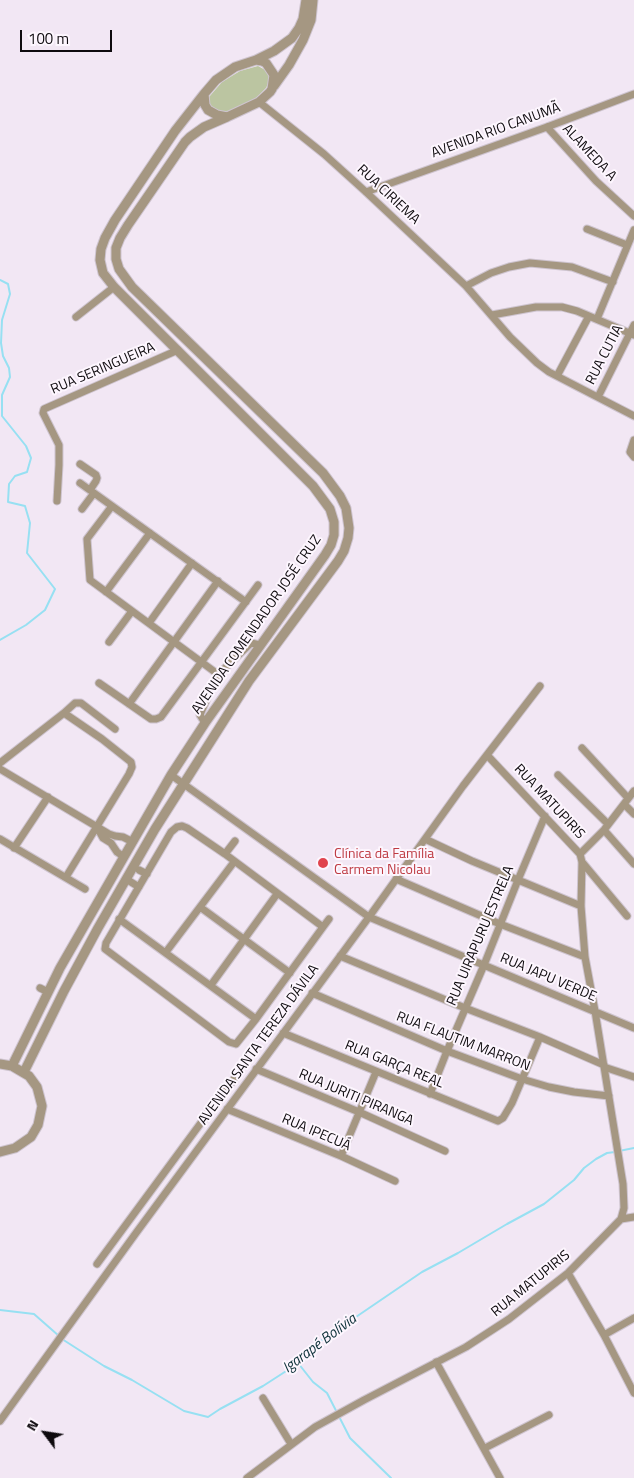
<!DOCTYPE html>
<html>
<head>
<meta charset="utf-8">
<style>
  body { margin:0 }
  #map { position:relative; width:634px; height:1478px; overflow:hidden; background:#f2e7f4; font-family:"Titillium Web",sans-serif }
  canvas { display:block }
  .north { position:absolute; left:20px; top:1408px; width:50px; height:50px; -webkit-text-stroke:4px #fdf6fe; paint-order:stroke; rotate:301deg; font-size:14px; font-weight:700; line-height:20px; text-align:center; color:#0e0a0e }
  .north::after { content:''; display:block; margin:auto; width:18px; height:22px; background:#0e0a0e; clip-path:polygon(50% 0,100% 100%,50% 72%,0 100%) }
  .scale { position:absolute; left:20px; top:30px; width:92px; height:22px; box-sizing:border-box; border:2px solid #0e0a0e; border-top:0; padding-left:6px; font-size:15px; line-height:18px; white-space:nowrap; color:#0e0a0e; -webkit-text-stroke:4px #fdf6fe; paint-order:stroke }
</style>
</head>
<body>
<div id="map">
<canvas width="634" height="1478"></canvas>
<div class="north">N</div>
<div class="scale">100 m</div>
</div>
<script>
const context = document.querySelector('canvas').getContext('2d');
context.lineJoin = 'round';
function fill(path, color) {
  context.fillStyle = color;
  context.fill(path, 'evenodd');
}
function toPath(rows) {
  const path = new Path2D();
  for (const r of rows) {
    path.moveTo(r[0], r[1]);
    for (let i = 2; i < r.length; i += 2) path.lineTo(r[i], r[i + 1]);
  }
  return path;
}
function strokePath(path, color, width, dash) {
  context.strokeStyle = color;
  context.lineWidth = width;
  context.lineCap = dash ? 'butt' : 'round';
  context.setLineDash(dash || []);
  context.stroke(path);
}
function label(font, color, halo, rows, align = 'center') {
  context.font = font + ' "Titillium Web",sans-serif';
  context.lineWidth = 4;
  context.setLineDash([]);
  context.textBaseline = 'middle';
  context.strokeStyle = halo;
  context.fillStyle = color;
  for (const [text, x, y, turn = 0] of rows) {
    context.save();
    context.translate(x, y);
    context.rotate((+turn || 0) * Math.PI / 180);
    context.textAlign = isNaN(turn) ? turn : align;
    if (halo) context.strokeText(text, 0, 0);
    context.fillText(text, 0, 0);
    context.restore();
  }
}
fill(toPath([
  [258,66,267,71,269,76,269,82,266,88,256,98,250,103,232,111,220,114,209,107,209,97,222,82,240,71]
]), '#bbc5a1');
strokePath(toPath([
  [0,280,8,284,10,294,2,320,1,343,3,356,9,368,10,377,2,395,2,416,26,446,31,458,27,472,15,476,9,484,8,502,25,506,30,523,27,553,55,589,45,610,26,625,0,640],
  [619,1151,634,1148],
  [0,1310,34,1314,59,1336],
  [62,1339,104,1366,132,1380,184,1411,208,1417,220,1409,263,1386,294,1366,306,1351,422,1272,458,1253,507,1224,544,1204,574,1180,584,1168,596,1159,607,1153,615,1152],
  [298,1363,313,1382,327,1393,350,1438,391,1478]
]), '#97e0f2', 2);
const minor = toPath([
  [259,102,324,154,366,192,466,286,510,337,537,363,549,372,634,416],
  [547,127,596,181,634,216],
  [366,192,547,127,634,94],
  [587,229,627,245],
  [466,286,491,273,509,267,530,263,572,267,613,282],
  [492,315,536,307,562,307,577,311,634,335],
  [76,317,114,287],
  [597,319,634,230],
  [557,376,589,316],
  [598,397,634,325],
  [634,440,630,452,634,457],
  [80,464,96,475,97,478,96,481,90,490],
  [80,483,246,602],
  [57,501,59,465,59,445,43,413,44,409,178,350],
  [112,506,87,539,90,580,219,675],
  [82,509,94,493],
  [106,592,150,533],
  [149,623,192,563],
  [109,642,132,611],
  [99,683,151,719,156,719,161,717,258,585],
  [129,704,218,581],
  [64,713,75,703,81,703,115,729],
  [205,723,200,715,213,684,226,667,251,643,260,645],
  [582,748,628,798],
  [0,763,64,713,102,739,131,762,132,767,129,774,66,877],
  [0,769,109,834,115,836,123,837,133,842],
  [171,775,369,917,634,1028],
  [558,775,608,824],
  [624,804,634,814],
  [182,826,187,828,225,854,323,927,256,1019,236,1044,229,1042,105,949,106,943,171,832,177,827,182,826],
  [97,827,103,838,111,843,117,852,124,857],
  [604,830,634,864],
  [0,839,85,889],
  [425,839,472,861,581,906],
  [14,848,48,797],
  [225,854,235,841],
  [580,854,604,830,634,791],
  [582,862,627,916],
  [139,870,147,874],
  [126,879,139,887],
  [396,879,500,924,585,957],
  [200,907,290,973],
  [119,919,256,1019],
  [323,927,329,919],
  [166,952,234,862],
  [340,956,465,1008,540,1037,604,1065],
  [211,985,277,894],
  [40,988,48,992],
  [312,993,447,1051,522,1079,549,1087,574,1092,609,1096],
  [283,1033,498,1121,503,1118,512,1103,540,1037],
  [604,1067,634,1077],
  [256,1069,359,1112,445,1151],
  [430,1094,447,1051,484,965,518,880,545,816],
  [227,1109,341,1156,395,1181],
  [341,1156,376,1072],
  [621,1219,634,1217],
  [97,1264,220,1097,238,1074],
  [568,1273,604,1335,634,1393],
  [604,1335,634,1318],
  [436,1362,500,1478],
  [263,1398,291,1444],
  [0,1421,136,1233,369,917,463,786,540,686],
  [485,1448,549,1415],
  [247,1478,315,1427,364,1400,466,1347,509,1319,568,1273,621,1219,624,1208,623,1184,595,1011,585,957,581,906,582,862,580,854,487,755]
]);
const tertiary = toPath([
  [256,60,262,61,266,63,274,75,272,89,270,92,259,102,227,117,217,115,208,110,205,105,204,94,216,80,235,67,256,60,274,51,292,38,299,28,303,19,306,0],
  [274,86,289,65,303,40,311,20,313,0],
  [0,1064,12,1066,29,1076,37,1087,42,1106,38,1125,31,1137,15,1148,0,1152],
  [12,1066,60,968,171,775,205,723,325,555,331,545,334,535,334,522,330,509,313,486,114,287,103,273,100,260,101,249,105,238,115,220,175,131,204,94],
  [24,1072,64,991,98,928,155,829,249,681,338,561,344,551,348,538,349,528,346,508,340,496,323,473,132,287,119,269,116,259,116,248,120,238,128,225,185,142,190,137,204,127,227,117]
]);
strokePath(minor, '#cec4cf', 9);
strokePath(tertiary, '#cec4cf', 11);
strokePath(minor, '#a59782', 7);
strokePath(tertiary, '#a59782', 9);
for (const [x, y, r, color] of [
  [323,863,6,"#e0444e"]
]) {
  const dot = new Path2D();
  dot.arc(x, y, r, 0, 2 * Math.PI);
  context.fillStyle = color;
  context.fill(dot);
  strokePath(dot, '#fdf6fe', 2);
}
label('14px', '#0e0a0e', '#fdf6fe', [
  ["AVENIDA RIO CANUMÃ",496,131,-20],
  ["ALAMEDA A",589,153,47],
  ["RUA CIRIEMA",388,195,43],
  ["RUA CUTIA",605,355,-63],
  ["RUA SERINGUEIRA",103,369,-23],
  ["AVENIDA COMENDADOR JOSÉ CRUZ",257,625,-55],
  ["RUA MATUPIRIS",549,802,47],
  ["RUA UIRAPURU ESTRELA",481,936,-67],
  ["RUA JAPU VERDE",548,978,23],
  ["RUA FLAUTIM MARRON",463,1042,21],
  ["AVENIDA SANTA TEREZA DÁVILA",259,1045,-54],
  ["RUA GARÇA REAL",394,1065,22],
  ["RUA JURITI PIRANGA",356,1098,23],
  ["RUA IPECUÁ",316,1133,23],
  ["RUA MATUPIRIS",531,1284,-39]
]);
label('14px', '#be3a42', '#fdf6fe', [
  ["Clínica da Família",334,855],
  ["Carmem Nicolau",334,871]
], 'left');
label('italic 15px', '#0c3038', '#fdf6fe', [
  ["Igarapé Bolívia",320,1344,-37]
]);
</script>
</body>
</html>
